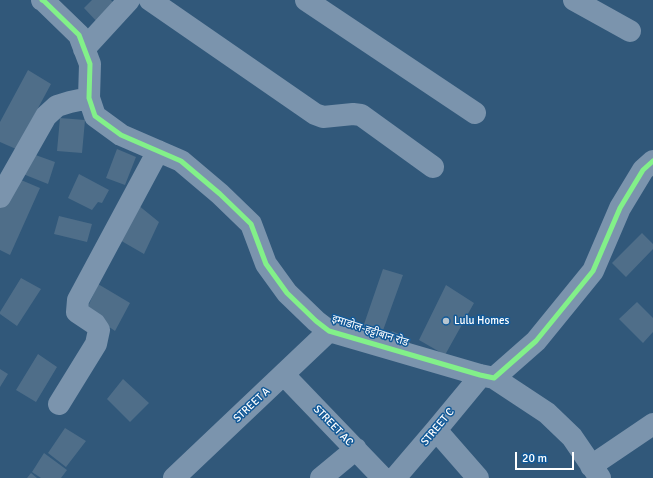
<!DOCTYPE html>
<html>
<head>
<meta charset="utf-8">
<style>
  body { margin:0 }
  #map { position:relative; width:653px; height:478px; overflow:hidden; background:#31587a; font-family:Signika,sans-serif }
  canvas { display:block }
  .scale { position:absolute; left:515px; top:452px; width:59px; height:18px; box-sizing:border-box; border:2px solid #fff; border-top:0; padding-left:5px; font-size:12px; line-height:14px; white-space:nowrap; color:#fff; -webkit-text-stroke:3px #135a98; paint-order:stroke }
</style>
</head>
<body>
<div id="map">
<canvas width="653" height="478"></canvas>
<div class="scale">20 m</div>
</div>
<script>
const context = document.querySelector('canvas').getContext('2d');
context.lineJoin = 'round';
function fill(path, color) {
  context.fillStyle = color;
  context.fill(path, 'evenodd');
}
function toPath(rows) {
  const path = new Path2D();
  for (const r of rows) {
    path.moveTo(r[0], r[1]);
    for (let i = 2; i < r.length; i += 2) path.lineTo(r[i], r[i + 1]);
  }
  return path;
}
function strokePath(path, color, width, dash) {
  context.strokeStyle = color;
  context.lineWidth = width;
  context.lineCap = dash ? 'butt' : 'round';
  context.setLineDash(dash || []);
  context.stroke(path);
}
function label(font, color, halo, rows, align = 'center') {
  context.font = font + ' Signika,"Noto Sans Devanagari",sans-serif';
  context.lineWidth = 3;
  context.setLineDash([]);
  context.textBaseline = 'middle';
  context.strokeStyle = halo;
  context.fillStyle = color;
  for (const [text, x, y, turn = 0] of rows) {
    context.save();
    context.translate(x, y);
    context.rotate((+turn || 0) * Math.PI / 180);
    context.textAlign = isNaN(turn) ? turn : align;
    if (halo) context.strokeText(text, 0, 0);
    context.fillText(text, 0, 0);
    context.restore();
  }
}
fill(toPath([
  [92,0,111,0,117,7,99,24,84,8],
  [28,70,51,84,16,149,0,142,0,122],
  [60,118,85,120,82,153,57,151],
  [117,149,136,157,125,185,106,178],
  [30,153,55,162,48,184,23,174],
  [79,174,109,190,102,203,98,202,92,210,68,198],
  [14,177,40,188,10,255,0,250,0,207],
  [138,205,159,222,144,254,118,239],
  [59,216,92,224,87,242,54,234],
  [642,233,653,244,653,249,626,277,612,263],
  [383,269,403,275,381,336,362,330],
  [21,278,41,289,17,326,0,314,0,312],
  [98,284,130,303,115,331,86,311],
  [446,285,474,303,445,355,419,340],
  [637,302,653,318,653,332,643,343,619,319],
  [392,331,411,339,408,347,389,338],
  [38,354,57,367,36,402,16,390],
  [0,369,8,374,0,387],
  [123,379,149,403,130,422,107,399],
  [65,428,86,441,66,467,48,453],
  [44,453,67,470,61,478,41,478,32,472],
  [31,473,37,478,27,478]
]), '#4f6e89');
strokePath(toPath([
  [42,0,44,1,79,35,90,64,89,98,95,116,121,135,181,161,220,194,251,224,266,264,287,293,316,321,329,331,480,375,494,378,536,341,593,271,620,208,643,170,653,161],
  [150,0,315,114,323,117,353,114,361,115,433,167],
  [306,0,475,113],
  [574,0,630,31],
  [84,49,129,0],
  [0,197,46,116,57,106,70,102,89,98],
  [284,375,383,478],
  [494,378,547,413,572,437,600,478],
  [59,404,96,344,99,330,95,324,77,312,78,300,158,151],
  [436,430,478,478],
  [591,466,653,424],
  [174,478,329,331],
  [321,478,356,449],
  [395,478,436,430,479,378,480,375]
]), '#7b94ad', 22);
strokePath(toPath([
  [42,0,44,1,79,35,90,64,89,98,95,116,121,135,181,161,220,194,251,224,266,264,287,293,316,321,329,331,480,375,494,378,536,341,593,271,620,208,643,170,653,161]
]), '#82f089', 5);
for (const [x, y, r, color] of [
  [446,321,4,"#b7c5d0"]
]) {
  const dot = new Path2D();
  dot.arc(x, y, r, 0, 2 * Math.PI);
  context.fillStyle = color;
  context.fill(dot);
  strokePath(dot, '#135a98', 1.5);
}
label('11px', '#fff', '#135a98', [
  ["Lulu Homes",454,321]
], 'left');
label('11px', '#fff', '#135a98', [
  ["इमाडोल-हट्टीबान रोड",370,331,18],
  ["STREET A",252,405,-43],
  ["STREET AC",333,426,46],
  ["STREET C",438,427,-50]
]);
</script>
</body>
</html>
